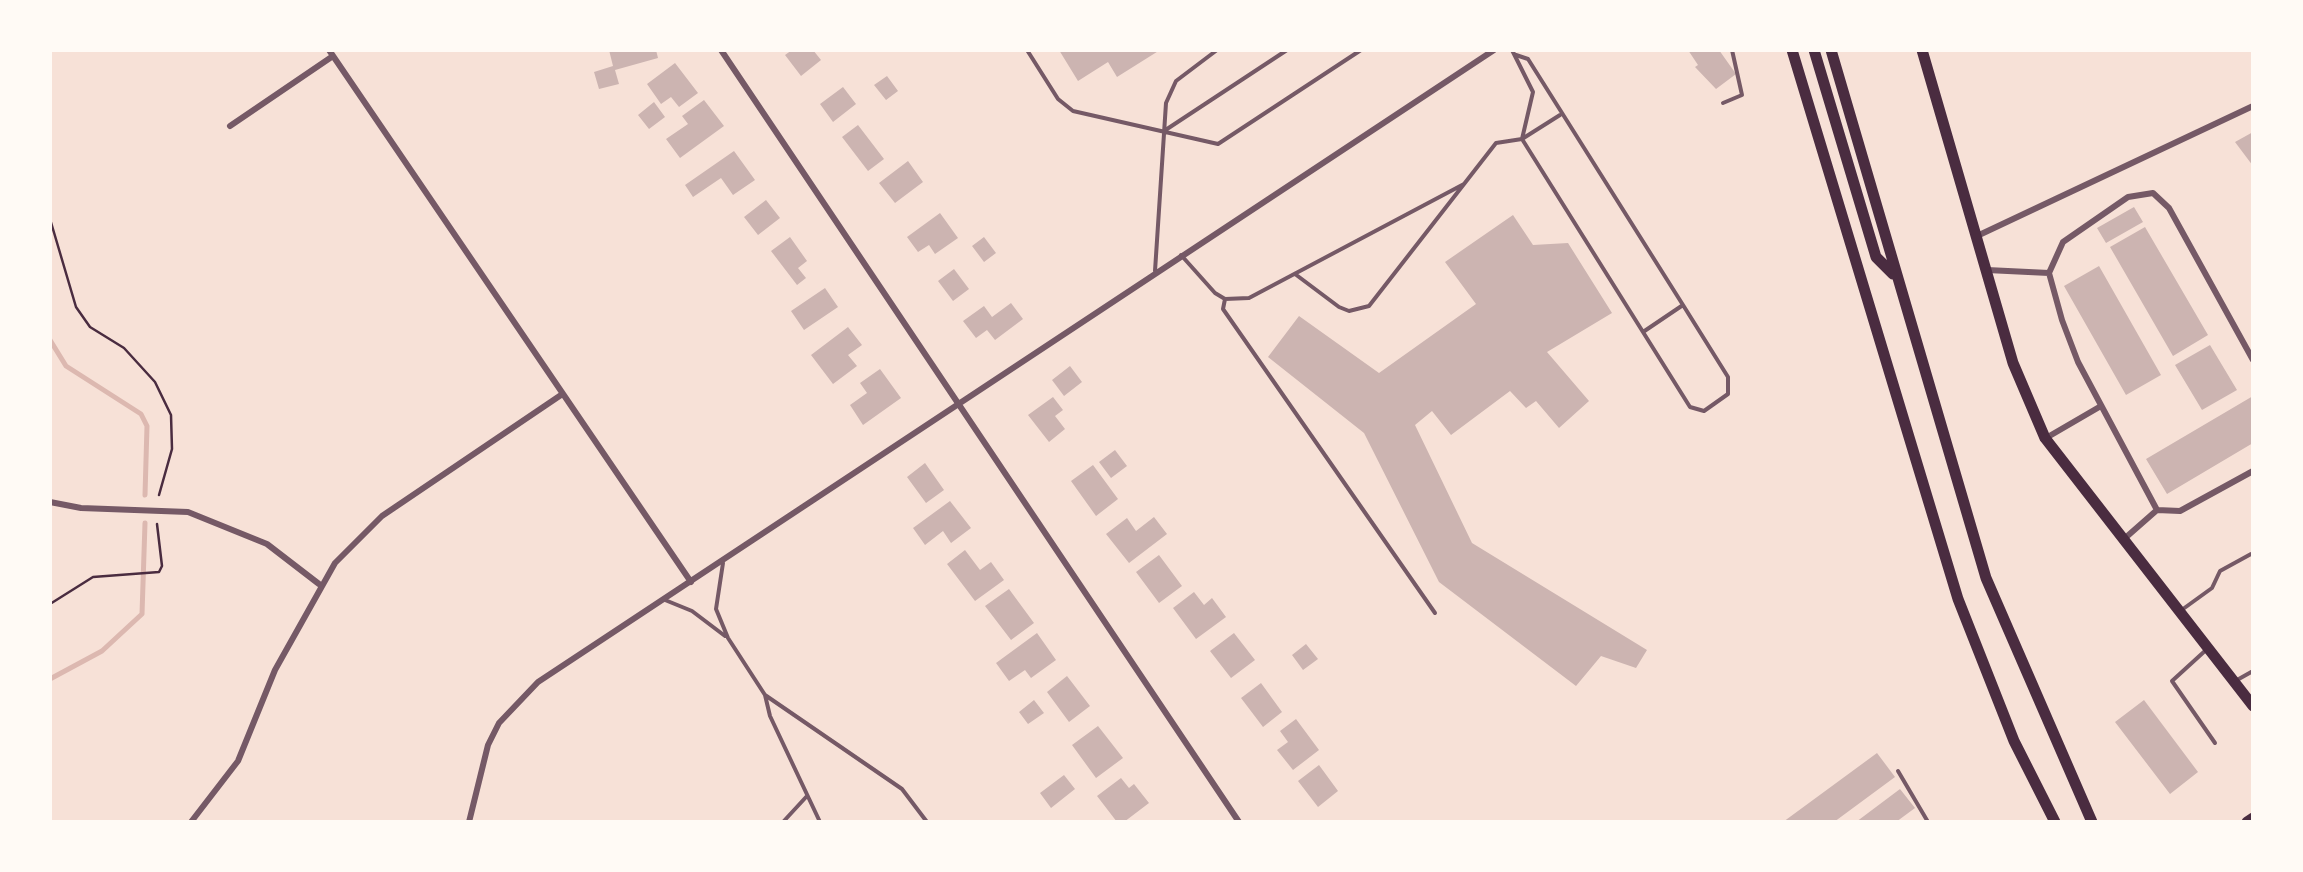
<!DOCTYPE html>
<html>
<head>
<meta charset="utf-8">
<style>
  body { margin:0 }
  #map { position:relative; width:2303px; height:872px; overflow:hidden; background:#f7e1d7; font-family:Overpass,sans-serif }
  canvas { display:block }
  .frame { position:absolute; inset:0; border:52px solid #fffaf5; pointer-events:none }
</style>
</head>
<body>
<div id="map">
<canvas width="2303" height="872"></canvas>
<div class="frame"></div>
</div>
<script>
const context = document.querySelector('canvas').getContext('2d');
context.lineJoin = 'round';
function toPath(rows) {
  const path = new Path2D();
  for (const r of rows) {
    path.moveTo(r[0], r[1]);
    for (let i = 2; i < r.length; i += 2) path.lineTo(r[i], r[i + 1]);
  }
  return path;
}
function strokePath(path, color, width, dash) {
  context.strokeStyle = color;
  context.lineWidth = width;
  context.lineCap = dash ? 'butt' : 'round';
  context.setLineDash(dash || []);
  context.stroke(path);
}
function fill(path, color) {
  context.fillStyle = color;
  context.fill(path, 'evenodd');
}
strokePath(toPath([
  [50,340,66,366,141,414,147,426,145,495],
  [50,679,102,651,142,614,145,523]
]), '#dcb8b0', 5);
fill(toPath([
  [609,50,656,50,658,58,615,70,619,84,599,89,594,72,613,66],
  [792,50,813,50,821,60,801,76,785,55],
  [1059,50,1160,50,1117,77,1108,62,1078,81],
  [1688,50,1719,50,1736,74,1716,89,1695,67,1698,65],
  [675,63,698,93,679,107,671,97,661,104,647,84],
  [887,76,898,91,886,100,874,85],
  [843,87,856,104,833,122,820,104],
  [704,100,724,126,680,158,666,139,688,124,682,116],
  [654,102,665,117,649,129,638,115],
  [858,125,884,159,868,171,842,137],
  [2253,132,2253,166,2235,142],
  [734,151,755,180,733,195,721,178,693,197,685,185],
  [908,161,923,182,895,203,879,183],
  [766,200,780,218,758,235,744,217],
  [2134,207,2143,222,2106,243,2097,228],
  [940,213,958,238,935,254,929,245,918,252,907,237],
  [1513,215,1533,245,1568,243,1612,313,1547,352,1589,401,1559,428,1536,401,1526,408,1510,391,1451,435,1432,411,1415,425,1472,543,1647,650,1636,668,1601,656,1576,686,1439,582,1364,433,1268,357,1299,316,1379,373,1476,304,1445,262],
  [2145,227,2208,335,2173,356,2110,247],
  [790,237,807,261,798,268,806,278,797,285,771,251],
  [984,237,996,253,984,262,972,246],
  [2099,266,2161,375,2126,395,2064,286],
  [954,269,969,289,953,301,938,281],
  [825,288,838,307,804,330,791,311],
  [1011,303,1023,319,995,340,987,330,976,338,963,321,984,306,992,317],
  [848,327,862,345,848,355,857,366,833,384,811,355],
  [2210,345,2237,390,2202,410,2175,365],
  [1070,366,1082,382,1064,396,1052,380],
  [880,369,901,398,863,425,850,405,867,393,860,383],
  [2253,396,2253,443,2167,494,2146,459],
  [1053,397,1063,410,1055,416,1065,429,1049,442,1028,415],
  [1115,450,1127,466,1111,478,1099,462],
  [925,463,944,490,926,503,907,477],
  [1093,465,1118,499,1096,516,1071,481],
  [950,501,971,528,951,543,943,531,925,545,913,528],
  [1154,517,1167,534,1129,563,1106,534,1127,518,1136,531],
  [965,550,980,570,991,562,1004,580,975,601,947,564],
  [1159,555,1182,586,1159,603,1136,572],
  [1009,589,1034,623,1011,640,985,606],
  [1194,592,1204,605,1212,598,1226,617,1196,639,1173,608],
  [1037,633,1056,660,1031,678,1025,670,1009,681,996,663],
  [1234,633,1255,660,1231,678,1210,651],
  [1306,644,1318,659,1303,670,1292,655],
  [1067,676,1090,706,1069,722,1047,692],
  [1261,683,1282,712,1263,727,1241,698],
  [1034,700,1044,713,1028,724,1019,712],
  [2144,700,2198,772,2170,794,2115,722],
  [1296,719,1319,750,1293,770,1277,750,1288,742,1280,731],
  [1098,726,1123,758,1096,778,1072,745],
  [1877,753,1895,777,1834,822,1783,822],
  [1319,765,1338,791,1318,807,1298,781],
  [1064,775,1075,789,1051,808,1040,793],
  [1121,778,1129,788,1134,784,1149,803,1124,822,1117,822,1097,796],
  [1900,789,1915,808,1896,822,1856,822]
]), '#ccb4b1');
strokePath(toPath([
  [50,219,76,307,90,327,124,348,155,382,171,415,172,449,159,495],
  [50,604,93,577,159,572,162,566,157,524]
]), '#4a2c40', 2.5);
strokePath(toPath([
  [1027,50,1058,99,1073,111,1218,144,1361,50],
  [1512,50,1533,92,1522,139],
  [1723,103,1742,95,1732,50],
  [1164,131,1287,50],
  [1522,139,1560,115],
  [1181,255,1215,293,1225,299,1249,298,1464,184],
  [1155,271,1166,103,1176,81,1217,50],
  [1295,274,1339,307,1349,311,1369,306,1496,143,1522,139,1690,407,1704,411,1728,394,1728,377,1683,305,1528,59,1516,55],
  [1225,299,1223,309,1435,613],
  [1643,332,1683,305],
  [723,563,716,609,728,638,765,695,902,789,927,822],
  [665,600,692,611,725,636],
  [2183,609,2212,588,2220,571,2251,554],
  [2206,650,2172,681,2215,743],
  [2237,680,2253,671],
  [765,695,770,716,820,822],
  [1898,771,1928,822],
  [783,822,807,796]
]), '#755966', 4);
strokePath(toPath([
  [329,50,691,582],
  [721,50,1239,822],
  [230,126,333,56],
  [1977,236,2253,106],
  [1987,270,2049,273],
  [2046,438,2101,406],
  [50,502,81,508,188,512,267,544,319,584],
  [2157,510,2078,362,2062,320,2049,273,2063,242,2128,197,2153,193,2169,208,2253,360],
  [2124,539,2157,510,2180,511,2253,471],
  [191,822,238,761,275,670,335,563,382,516,561,395],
  [469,822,488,745,499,723,538,682,1494,50]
]), '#755966', 6);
strokePath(toPath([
  [1792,50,1958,599,2014,741,2055,822],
  [1814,50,1876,257,1893,274],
  [1831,50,1986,578,2092,822],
  [1922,50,2013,363,2045,438,2253,706],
  [2247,822,2253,818]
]), '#4a2c40', 11);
</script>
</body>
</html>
